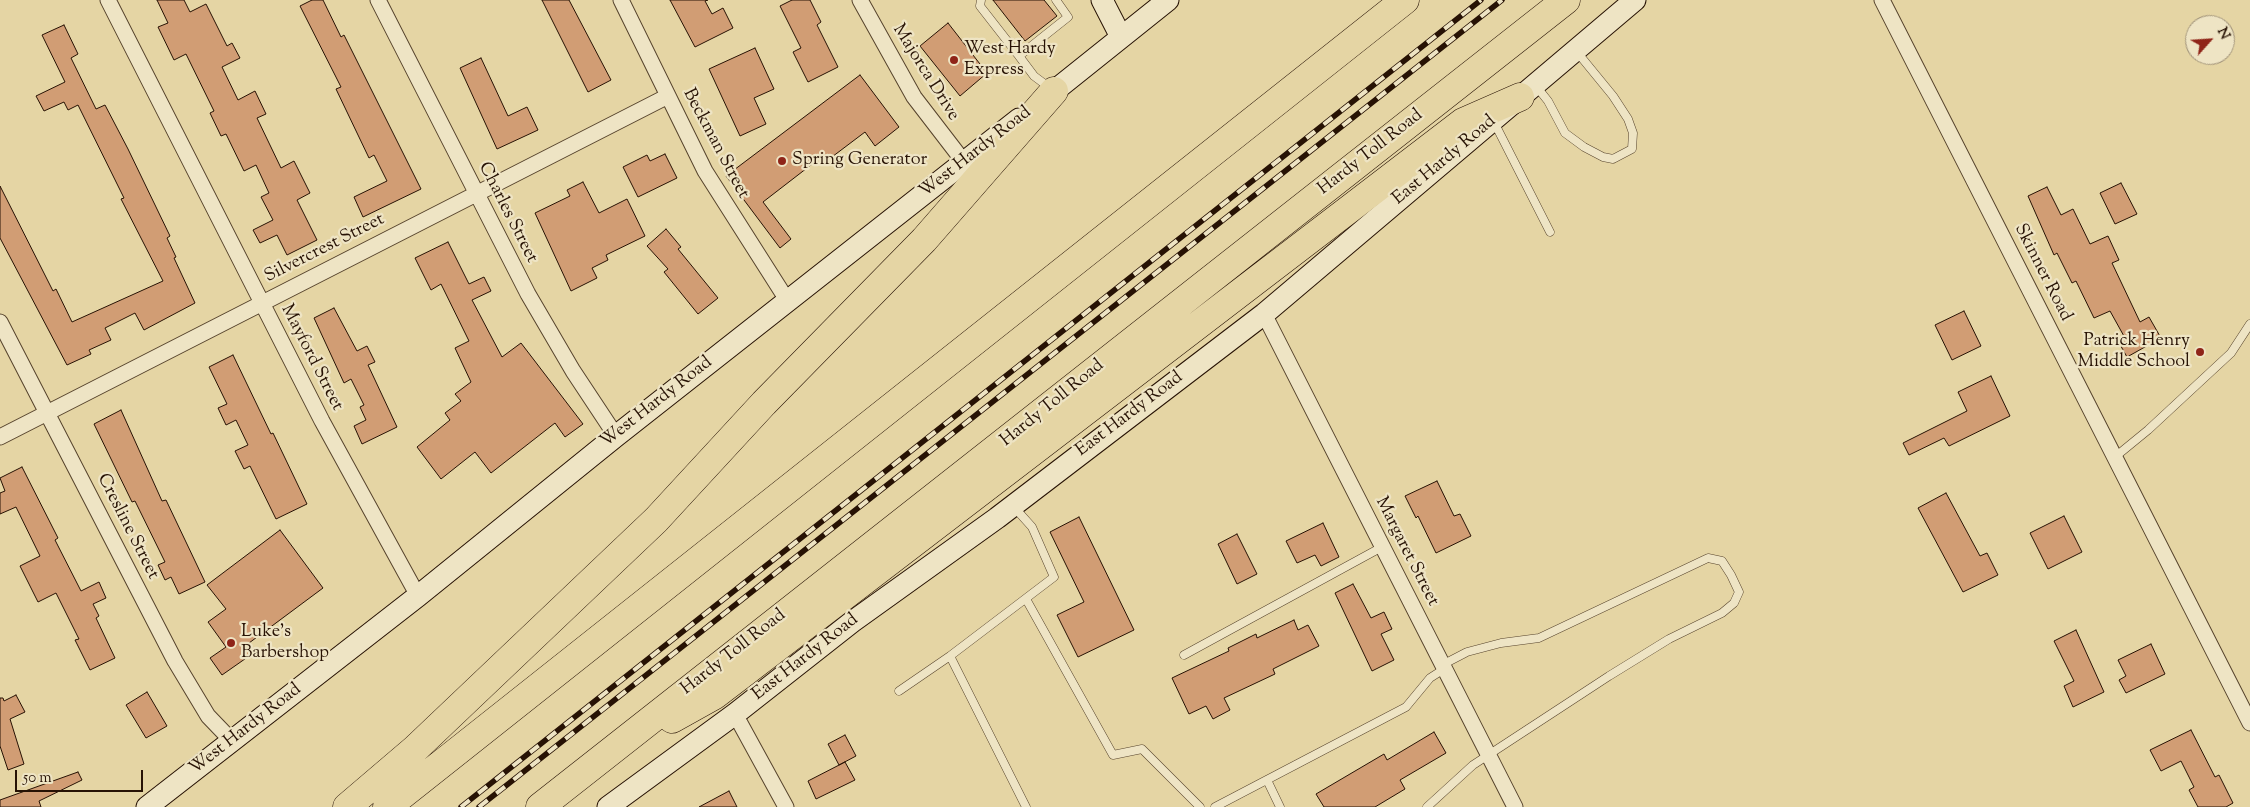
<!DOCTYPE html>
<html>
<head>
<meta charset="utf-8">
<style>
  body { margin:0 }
  #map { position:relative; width:2250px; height:807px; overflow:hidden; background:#e5d5a4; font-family:"Sorts Mill Goudy",serif }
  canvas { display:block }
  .north { position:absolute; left:2185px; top:15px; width:50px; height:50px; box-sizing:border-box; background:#eee4c4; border:1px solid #9e9077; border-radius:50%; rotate:64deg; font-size:14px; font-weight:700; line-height:20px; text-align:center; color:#271204 }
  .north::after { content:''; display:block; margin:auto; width:18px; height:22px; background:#8f2418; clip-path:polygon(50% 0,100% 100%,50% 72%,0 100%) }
  .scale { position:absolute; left:15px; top:770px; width:128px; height:22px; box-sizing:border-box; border:2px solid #271204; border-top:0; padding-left:6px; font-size:15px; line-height:18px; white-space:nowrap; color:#271204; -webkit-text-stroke:4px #eee4c4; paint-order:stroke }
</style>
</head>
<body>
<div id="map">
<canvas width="2250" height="807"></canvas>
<div class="north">N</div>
<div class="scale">50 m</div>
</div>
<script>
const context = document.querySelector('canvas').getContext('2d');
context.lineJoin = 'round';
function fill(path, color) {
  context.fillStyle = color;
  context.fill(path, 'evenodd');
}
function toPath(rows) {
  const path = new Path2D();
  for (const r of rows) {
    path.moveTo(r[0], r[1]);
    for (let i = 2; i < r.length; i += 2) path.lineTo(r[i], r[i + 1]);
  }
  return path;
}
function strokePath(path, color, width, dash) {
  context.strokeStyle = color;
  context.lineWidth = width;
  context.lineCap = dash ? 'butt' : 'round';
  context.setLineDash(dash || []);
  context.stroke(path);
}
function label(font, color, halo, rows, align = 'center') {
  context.font = font + ' "Sorts Mill Goudy",serif';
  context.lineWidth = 4.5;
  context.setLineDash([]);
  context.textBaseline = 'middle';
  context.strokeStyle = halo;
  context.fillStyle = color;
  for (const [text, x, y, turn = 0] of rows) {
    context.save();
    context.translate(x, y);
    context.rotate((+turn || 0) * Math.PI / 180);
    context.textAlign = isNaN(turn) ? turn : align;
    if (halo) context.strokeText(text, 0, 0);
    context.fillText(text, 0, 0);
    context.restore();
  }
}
const building = toPath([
  [157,0,184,0,190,12,206,4,227,46,232,43,240,58,222,67,238,100,255,91,266,114,257,118,281,168,294,161,310,193,297,200,317,240,287,255,277,235,260,243,253,230,273,220,261,197,269,193,256,165,244,171,226,134,221,136,210,113,214,111,186,54,174,60,158,27,168,23,157,0],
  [312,0,323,0,341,37,344,35,421,189,363,217,354,197,387,181,374,155,369,158,336,89,341,87,300,6,312,0],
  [542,0,569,0,611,80,588,92,542,0],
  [670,0,708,0,705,1,712,14,723,8,733,28,695,47,670,0],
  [792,0,810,0,821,22,817,25,838,67,808,82,793,52,801,48,780,6,792,0],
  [993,0,1044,0,1057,16,1025,41,993,0],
  [948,23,987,73,960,96,920,46,948,23],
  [64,25,78,54,71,58,96,109,105,105,128,149,170,236,167,238,176,257,174,258,195,303,144,330,135,313,105,328,111,340,89,350,91,354,67,365,0,238,0,186,53,291,56,289,72,322,163,281,121,199,124,198,78,105,68,110,64,102,44,111,36,96,65,82,42,35,64,25],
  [755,48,774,89,754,98,766,124,740,136,709,69,755,48],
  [481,58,508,116,527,107,538,130,497,149,460,68,481,58],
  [860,75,899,127,875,146,865,132,824,163,820,158,763,202,791,239,780,248,726,176,860,75],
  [665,154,677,178,638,197,623,167,647,155,650,161,665,154],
  [583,182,599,213,627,199,645,236,606,255,608,260,592,268,597,278,571,291,535,213,570,196,567,190,583,182],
  [2121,183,2137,214,2115,224,2100,193,2121,183],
  [2047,187,2061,215,2073,209,2090,244,2108,236,2119,260,2112,263,2140,322,2149,317,2161,338,2127,357,2118,341,2125,338,2110,311,2094,318,2076,281,2072,283,2057,253,2054,255,2028,196,2047,187],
  [666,229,681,247,678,249,718,298,698,314,664,272,668,269,647,246,666,229],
  [448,242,469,284,484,277,491,291,472,300,502,357,521,343,583,424,565,437,555,423,491,473,475,452,441,479,417,447,450,420,445,413,461,401,455,394,471,382,455,348,469,341,441,284,431,290,415,258,448,242],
  [334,308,357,351,367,346,375,362,368,365,397,427,362,444,354,426,366,420,360,407,364,405,351,379,344,383,314,318,334,308],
  [1964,311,1981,346,1952,360,1935,325,1964,311],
  [233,355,271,434,273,433,307,504,276,519,250,466,244,469,235,451,248,445,236,420,226,425,218,408,227,404,209,367,233,355],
  [1991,376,2010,416,1949,446,1944,438,1909,455,1903,443,1967,411,1958,392,1991,376],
  [121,410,162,501,166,500,205,582,179,594,171,577,165,580,158,565,165,562,135,501,132,502,94,424,121,410],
  [22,467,58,538,55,540,81,591,99,582,106,598,93,604,99,616,96,618,115,658,90,670,75,640,79,639,56,593,38,602,20,566,40,556,16,507,0,514,0,493,5,491,0,478,22,467],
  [1437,481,1454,516,1460,514,1471,536,1436,553,1418,516,1416,518,1405,496,1437,481],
  [1946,493,1980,556,1987,553,1998,575,1963,592,1918,508,1946,493],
  [2064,516,2082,552,2048,569,2030,533,2064,516],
  [1079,517,1134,630,1078,657,1057,615,1084,602,1050,532,1079,517],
  [1323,523,1339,557,1321,566,1315,555,1297,563,1286,541,1323,523],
  [280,530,323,588,245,646,252,654,222,675,210,658,226,647,208,622,226,609,207,585,280,530],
  [1237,534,1257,574,1237,584,1218,544,1237,534],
  [1353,584,1371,618,1384,612,1392,629,1381,634,1394,660,1372,671,1335,593,1353,584],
  [1294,620,1298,630,1308,625,1319,646,1273,669,1275,674,1224,698,1230,710,1213,719,1206,706,1189,714,1172,678,1229,651,1228,648,1256,634,1257,638,1294,620],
  [2076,630,2104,692,2073,707,2064,686,2074,681,2054,641,2076,630],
  [2151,644,2165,674,2126,693,2119,680,2126,676,2118,660,2151,644],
  [147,692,167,726,146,738,126,705,147,692],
  [16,695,25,712,10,719,24,764,8,770,0,746,0,698,3,698,4,701,16,695],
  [2191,730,2215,777,2219,775,2233,803,2226,807,2198,807,2189,790,2194,787,2181,761,2161,771,2150,750,2191,730],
  [1434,732,1446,753,1400,780,1405,789,1375,807,1324,807,1316,794,1384,754,1387,760,1434,732],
  [845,735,856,756,839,765,828,744,845,735],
  [845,762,855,780,816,799,808,781,845,762],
  [78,772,82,780,39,801,41,807,0,807,0,800,78,772],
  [729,791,737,807,699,807,729,791]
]);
fill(building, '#d19d74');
strokePath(building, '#271204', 1);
const lane = toPath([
  [981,0,980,6,1019,56],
  [1536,86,1548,101,1565,133,1584,147,1603,157,1613,159,1632,149,1633,133,1628,119,1613,96,1577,52],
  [1050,88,1034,76,1019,56,1068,17,1056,0],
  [1494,122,1550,232],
  [2115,457,2148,430,2231,353,2250,324],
  [1026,599,1113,755,1142,749,1200,807],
  [1184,655,1382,547],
  [950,656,1026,807],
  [899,691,950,656,1054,577,1032,527,1014,507],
  [1267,780,1280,807],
  [1215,807,1406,707,1430,678,1444,669],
  [1427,807,1473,765,1609,676,1669,639,1722,613,1734,603,1739,592,1731,575,1722,561,1708,558,1539,638,1501,643,1467,652,1442,665]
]);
const street = toPath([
  [108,0,322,421,418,596],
  [378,0,528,294,573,371,616,436],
  [621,0,705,171,787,300],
  [860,0,914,97,964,162],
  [1882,0,2250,723],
  [1264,314,1515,807],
  [0,322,175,661,208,716,232,741],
  [0,437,668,96],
  [735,714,786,807]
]);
const secondary = toPath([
  [1102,0,1121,37],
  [1043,100,1168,0],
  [147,807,418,596,616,436,1019,119],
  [608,807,735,714,852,622,997,518,1264,314,1635,0]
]);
const highway = toPath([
  [672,719,715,695,1463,122,1520,97],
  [347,807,415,749,656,520,764,403,924,240,1054,91],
  [387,807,1405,0],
  [540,807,1566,0]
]);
strokePath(lane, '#56432c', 9);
strokePath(street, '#56432c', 17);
strokePath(secondary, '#271204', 23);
strokePath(highway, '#271204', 29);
strokePath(lane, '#eee4c4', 8);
strokePath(street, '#eee4c4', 15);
strokePath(secondary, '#eee4c4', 21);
strokePath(highway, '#e5d5a4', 28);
const rail = toPath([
  [461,807,1481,0],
  [479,807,1502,0]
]);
strokePath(rail, '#271204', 5.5);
strokePath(rail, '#eee4c4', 4, [11]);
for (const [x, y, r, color] of [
  [954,60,5,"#8f2418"],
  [782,161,5,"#8f2418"],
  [2200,352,5,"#8f2418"],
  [231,643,5,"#8f2418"]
]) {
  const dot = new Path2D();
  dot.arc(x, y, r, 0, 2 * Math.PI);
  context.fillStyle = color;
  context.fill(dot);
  strokePath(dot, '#eee4c4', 2);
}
label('18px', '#271204', '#eee4c4', [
  ["West Hardy",964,50],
  ["Express",964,71],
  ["Spring Generator",792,161],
  ["Patrick Henry",2190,342,"right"],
  ["Middle School",2190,363,"right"],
  ["Luke's",241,633],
  ["Barbershop",241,654]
], 'left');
label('18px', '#271204', '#eee4c4', [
  ["Majorca Drive",925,73,58],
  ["Beckman Street",715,144,62],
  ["West Hardy Road",976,153,-38],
  ["Hardy Toll Road",1371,153,-38],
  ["East Hardy Road",1445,161,-40],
  ["Charles Street",507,213,63],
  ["Silvercrest Street",325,249,-27],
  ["Skinner Road",2042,273,63],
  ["Mayford Street",311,358,63],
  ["West Hardy Road",657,403,-38],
  ["Hardy Toll Road",1053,404,-39],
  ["East Hardy Road",1130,415,-37],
  ["Cresline Street",127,527,63],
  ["Margaret Street",1406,552,63],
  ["Hardy Toll Road",734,653,-38],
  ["East Hardy Road",806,658,-38],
  ["West Hardy Road",246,730,-38]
]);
</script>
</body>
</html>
